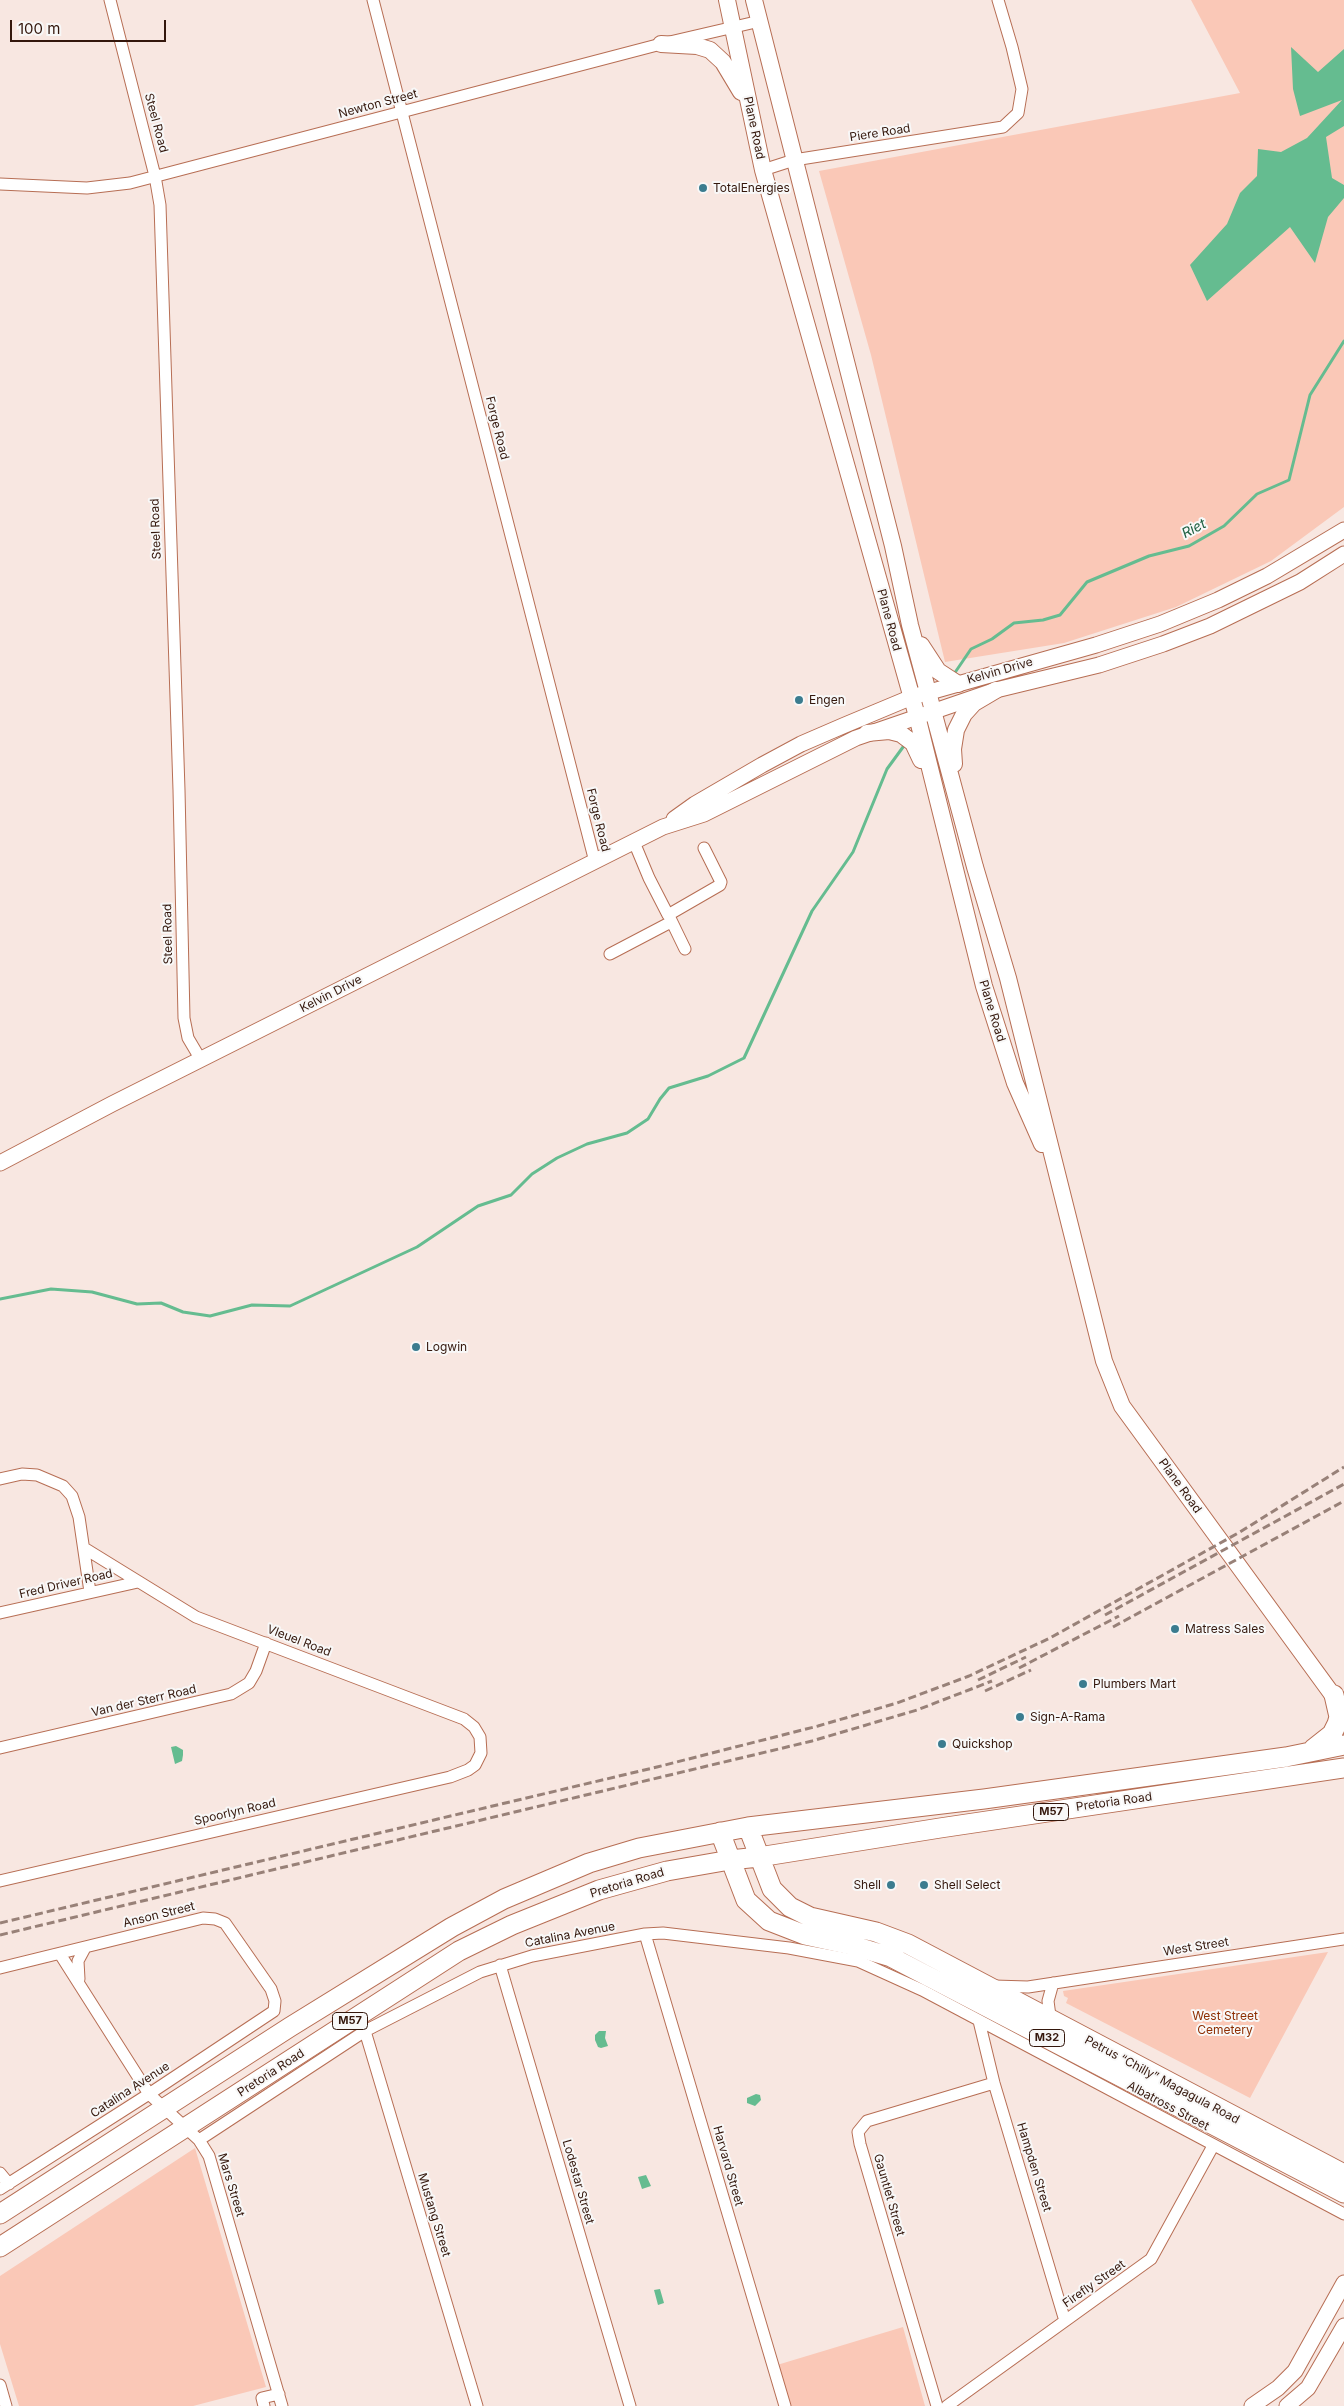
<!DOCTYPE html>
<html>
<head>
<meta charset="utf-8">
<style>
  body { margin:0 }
  #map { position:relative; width:1344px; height:2406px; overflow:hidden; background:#f8e7e1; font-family:Inter,sans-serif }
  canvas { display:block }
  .scale { position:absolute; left:10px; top:20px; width:156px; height:22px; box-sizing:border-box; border:2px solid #34170c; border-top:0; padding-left:6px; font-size:15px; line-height:18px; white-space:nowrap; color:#34170c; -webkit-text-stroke:4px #f8f8f8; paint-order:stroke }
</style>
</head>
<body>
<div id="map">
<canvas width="1344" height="2406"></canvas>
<div class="scale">100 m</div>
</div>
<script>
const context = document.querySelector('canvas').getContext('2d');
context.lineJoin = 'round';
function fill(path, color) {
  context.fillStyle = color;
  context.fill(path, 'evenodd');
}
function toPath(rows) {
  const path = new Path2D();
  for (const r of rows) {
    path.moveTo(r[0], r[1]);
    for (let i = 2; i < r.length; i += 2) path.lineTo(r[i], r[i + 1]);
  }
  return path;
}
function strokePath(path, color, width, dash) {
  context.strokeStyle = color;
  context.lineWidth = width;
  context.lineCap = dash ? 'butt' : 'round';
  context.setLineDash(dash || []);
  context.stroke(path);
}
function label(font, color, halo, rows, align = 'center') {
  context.font = font + ' Inter,sans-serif';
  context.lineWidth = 4;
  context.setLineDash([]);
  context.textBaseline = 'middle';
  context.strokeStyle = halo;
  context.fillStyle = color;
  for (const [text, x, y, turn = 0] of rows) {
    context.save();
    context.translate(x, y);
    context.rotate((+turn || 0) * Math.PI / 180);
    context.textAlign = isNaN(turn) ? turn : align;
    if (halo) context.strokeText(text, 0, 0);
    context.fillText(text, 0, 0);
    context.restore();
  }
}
fill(toPath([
  [1191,0,1344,0,1344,507,1271,561,1176,607,1064,643,945,662,871,355,819,171,1240,93],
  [1328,1952,1250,2098,1066,2003,1068,1998,1064,1996,1063,1991],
  [195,2148,266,2387,193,2406,19,2406,0,2344,0,2276],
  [903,2327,925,2406,789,2406,777,2365]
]), '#fac8b7');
fill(toPath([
  [1291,47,1318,72,1344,49,1344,126,1326,137,1332,178,1344,185,1344,198,1328,217,1315,263,1290,227,1207,301,1190,265,1227,224,1240,193,1257,176,1258,149,1281,152,1307,138,1342,100,1300,116,1293,89],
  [176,1746,183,1750,183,1755,182,1761,175,1764,171,1747],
  [599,2031,606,2031,605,2038,608,2046,601,2048,598,2047,595,2040,595,2035],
  [756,2094,760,2095,761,2100,755,2106,747,2103,747,2098],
  [646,2175,651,2186,642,2189,638,2177],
  [660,2289,664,2303,658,2305,654,2290]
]), '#65bc90');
strokePath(toPath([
  [954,674,971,649,992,639,1014,623,1043,620,1060,615,1087,582,1149,556,1189,546,1224,526,1257,494,1289,480,1310,395,1344,341],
  [0,1299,51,1289,92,1292,137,1304,161,1303,183,1312,210,1316,252,1305,290,1306,417,1247,478,1206,511,1195,532,1174,557,1158,587,1144,627,1133,648,1119,660,1099,669,1088,708,1076,744,1058,812,911,853,852,887,769,906,743]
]), '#65bc90', 3);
const minor = toPath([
  [110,0,155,176,160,205,179,790,184,1018,188,1038,201,1060],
  [373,0,595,862],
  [763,170,794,160,1003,127,1018,113,1022,89,1012,47,998,0],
  [0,184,87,188,130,183,661,44,760,21],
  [634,842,649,878,668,915,720,885,721,882,704,848],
  [669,916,685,949],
  [610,954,671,922],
  [0,1479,22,1474,37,1475,63,1486,72,1496,79,1517,90,1592],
  [0,1613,138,1582],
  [0,1748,231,1694,249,1683,256,1671,266,1643],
  [0,1881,450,1777,468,1770,475,1765,481,1753,480,1737,474,1727,464,1719,196,1617,84,1548],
  [645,1934,785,2406],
  [60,1954,149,2094,199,2140,209,2156,282,2406],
  [500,1965,630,2406],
  [0,1968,203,1918,215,1919,225,1923,271,1989,275,2001,274,2011,149,2094,0,2189],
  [79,1979,78,1961,85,1948],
  [1053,1983,1048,2001,1050,2016,1055,2021],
  [994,1986,1028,1987,1344,1939],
  [979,2021,994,2083,1065,2321],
  [365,2031,477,2406],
  [199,2140,365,2031,480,1972,532,1956,645,1934,663,1933,789,1948,858,1961,922,1990,1344,2214],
  [0,2173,9,2184],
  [0,2385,6,2406],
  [264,2406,262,2398,279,2394],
  [937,2406,860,2144,858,2132,867,2121,994,2083],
  [947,2406,1151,2259,1213,2146]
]);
const tertiary = toPath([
  [674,819,695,804,762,765,801,744,845,725,912,697,1096,645,1160,624,1218,600,1267,576,1344,530],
  [0,1163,112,1104,663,827,704,814,856,738,996,690,1099,665,1163,644,1210,626,1300,582,1344,554],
  [1252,2406,1278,2388,1295,2371,1344,2283],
  [1287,2406,1308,2388,1344,2326]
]);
const secondary = toPath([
  [727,0,763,170,917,716,984,986,1015,1083,1042,1144],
  [754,0,893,546,910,625,975,867,1008,978,1104,1361,1122,1406,1340,1705],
  [661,44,697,46,710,50,723,62,741,92],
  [921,645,938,671,958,684],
  [867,733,889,731,901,734,913,743,921,760],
  [954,764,953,749,956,730,964,714,974,703,996,690]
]);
const primary = toPath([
  [1313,1749,1332,1734,1337,1724,1339,1717,1334,1695],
  [748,1827,772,1889,790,1907,810,1917,876,1932,908,1944,1344,2174],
  [720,1832,746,1900,769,1921,805,1935,851,1945,891,1957,1344,2193],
  [0,2214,290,2027,452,1927,504,1899,589,1863,639,1848,748,1827,984,1799,1286,1757,1344,1745],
  [0,2247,459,1951,512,1925,599,1890,667,1871,730,1860,759,1857,940,1828,1344,1768]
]);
strokePath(minor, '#b76e54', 13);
strokePath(tertiary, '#b76e54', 17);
strokePath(secondary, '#b76e54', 18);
strokePath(primary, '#b76e54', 21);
strokePath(minor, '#fff', 11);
strokePath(tertiary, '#fff', 15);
strokePath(secondary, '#fff', 16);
strokePath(primary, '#fff', 19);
strokePath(toPath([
  [1105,1615,1344,1484],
  [1113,1627,1344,1501],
  [1019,1668,1119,1616],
  [978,1680,1026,1657],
  [985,1691,1031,1670],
  [0,1923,657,1767,818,1726,897,1703,969,1676,1050,1638,1240,1532,1344,1467],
  [0,1935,812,1741,917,1710,992,1681]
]), '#988178', 3, [8, 4]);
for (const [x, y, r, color] of [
  [703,188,5,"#3b7c8f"],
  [799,700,5,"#3b7c8f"],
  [416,1347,5,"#3b7c8f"],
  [1175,1629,5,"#3b7c8f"],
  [1083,1684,5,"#3b7c8f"],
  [1020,1717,5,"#3b7c8f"],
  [942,1744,5,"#3b7c8f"],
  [891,1885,5,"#3b7c8f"],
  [924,1885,5,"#3b7c8f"]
]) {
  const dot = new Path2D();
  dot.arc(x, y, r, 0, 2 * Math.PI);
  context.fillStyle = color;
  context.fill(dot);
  strokePath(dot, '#f8f8f8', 2);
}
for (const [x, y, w] of [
  [1051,1812,35],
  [350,2021,35],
  [1047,2038,35]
]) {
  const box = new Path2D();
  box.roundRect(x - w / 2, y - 8.5, w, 17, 4);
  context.fillStyle = '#f8f8f8';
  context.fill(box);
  strokePath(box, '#34170c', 1);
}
label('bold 11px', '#34170c', null, [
  ["M57",1051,1812],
  ["M57",350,2021],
  ["M32",1047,2038]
]);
label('12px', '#34170c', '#f8f8f8', [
  ["Newton Street",378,104,-15],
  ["Steel Road",156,123,75],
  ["Plane Road",754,128,78],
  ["Piere Road",880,133,-9],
  ["Forge Road",497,428,76],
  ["Steel Road",156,529,-92],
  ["Plane Road",889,620,75],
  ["Kelvin Drive",1000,671,-16],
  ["Forge Road",598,820,76],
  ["Steel Road",168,934,-91],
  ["Kelvin Drive",331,994,-27],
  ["Plane Road",992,1011,73],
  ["Plane Road",1180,1486,54],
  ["Fred Driver Road",66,1584,-13],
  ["Vleuel Road",299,1641,21],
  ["Van der Sterr Road",144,1701,-13],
  ["Pretoria Road",1114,1802,-8],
  ["Spoorlyn Road",235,1812,-13],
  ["Pretoria Road",627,1883,-17],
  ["Anson Street",159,1915,-14],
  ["Catalina Avenue",570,1935,-11],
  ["West Street",1196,1947,-9],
  ["Pretoria Road",271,2073,-33],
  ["Petrus “Chilly” Magagula Road",1162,2080,28],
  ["Catalina Avenue",130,2090,-33],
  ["Albatross Street",1168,2106,28],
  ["Harvard Street",728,2166,74],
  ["Hampden Street",1034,2167,73],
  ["Lodestar Street",578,2182,74],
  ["Mars Street",231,2185,73],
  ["Gauntlet Street",889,2195,74],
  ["Mustang Street",434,2215,73],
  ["Firefly Street",1094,2284,-35]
]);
label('12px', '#34170c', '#f8f8f8', [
  ["TotalEnergies",713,188],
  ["Engen",809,700],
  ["Logwin",426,1347],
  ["Matress Sales",1185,1629],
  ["Plumbers Mart",1093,1684],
  ["Sign-A-Rama",1030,1717],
  ["Quickshop",952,1744],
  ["Shell",881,1885,"right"],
  ["Shell Select",934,1885]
], 'left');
label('12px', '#8e2f03', '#f8f8f8', [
  ["West Street",1225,2016],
  ["Cemetery",1225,2030]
]);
label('italic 14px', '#206143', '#f8f8f8', [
  ["Riet",1194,529,-28]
]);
</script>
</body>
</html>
